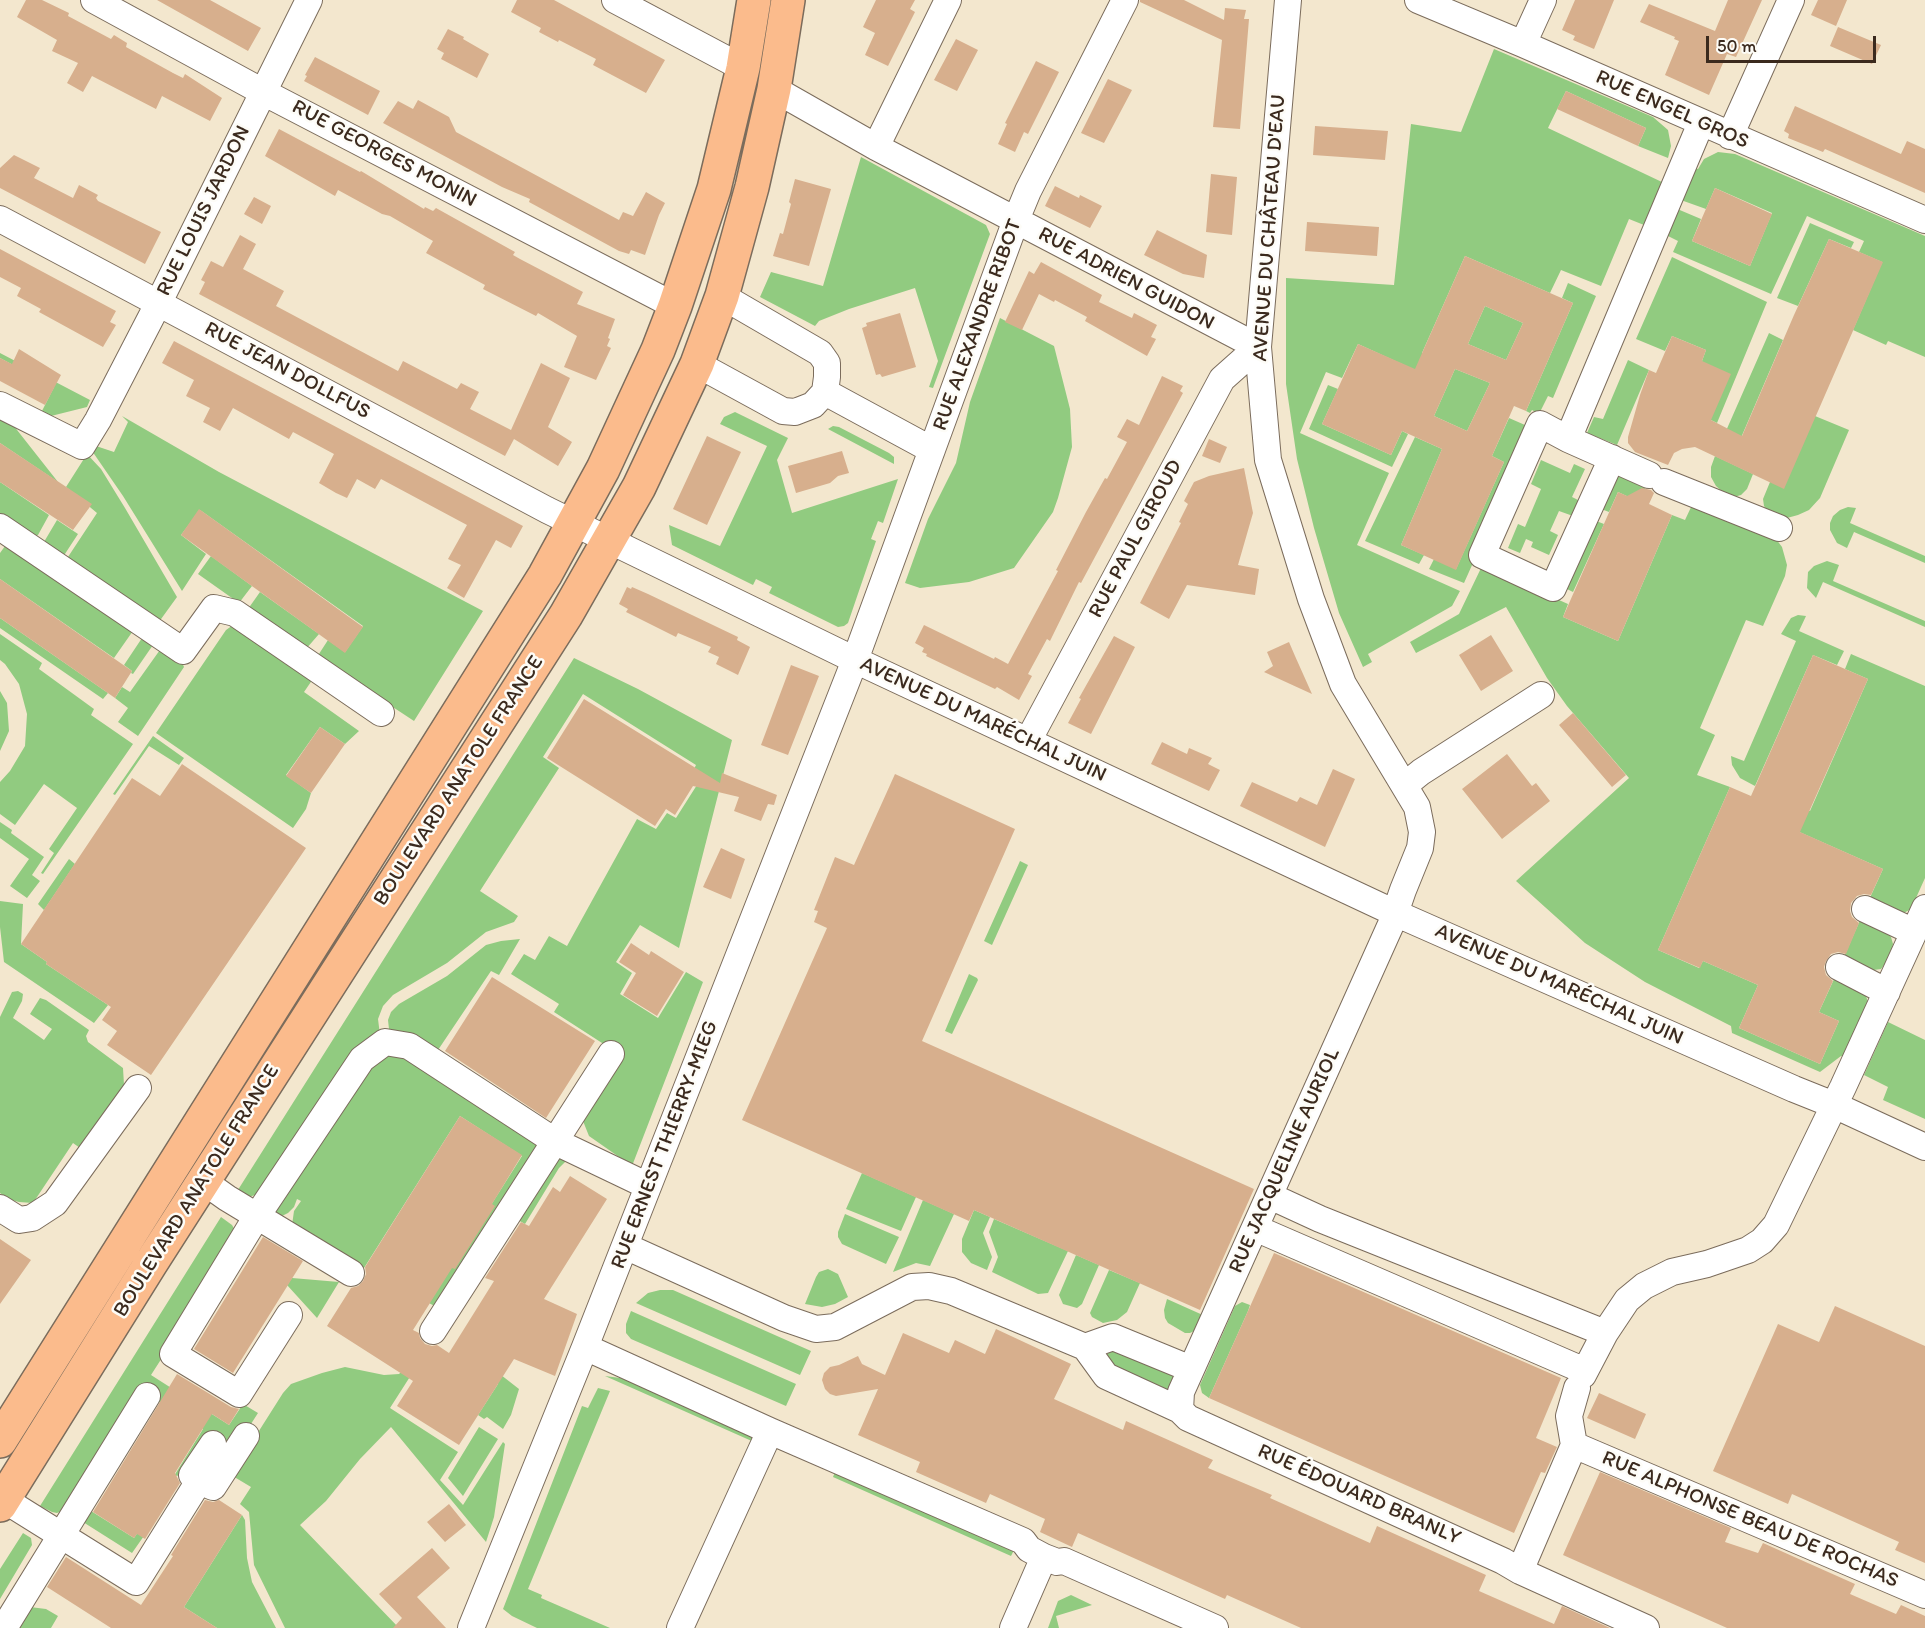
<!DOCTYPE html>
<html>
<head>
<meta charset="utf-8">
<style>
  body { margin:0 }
  #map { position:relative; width:1925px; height:1628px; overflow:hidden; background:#f3e7ce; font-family:Itim,sans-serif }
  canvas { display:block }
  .scale { position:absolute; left:1706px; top:36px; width:170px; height:27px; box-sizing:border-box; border:3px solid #3b2a1e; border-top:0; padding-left:8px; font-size:18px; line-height:21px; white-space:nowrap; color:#3b2a1e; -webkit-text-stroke:4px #fdfcf7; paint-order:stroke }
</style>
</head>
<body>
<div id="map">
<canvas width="1925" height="1628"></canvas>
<div class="scale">50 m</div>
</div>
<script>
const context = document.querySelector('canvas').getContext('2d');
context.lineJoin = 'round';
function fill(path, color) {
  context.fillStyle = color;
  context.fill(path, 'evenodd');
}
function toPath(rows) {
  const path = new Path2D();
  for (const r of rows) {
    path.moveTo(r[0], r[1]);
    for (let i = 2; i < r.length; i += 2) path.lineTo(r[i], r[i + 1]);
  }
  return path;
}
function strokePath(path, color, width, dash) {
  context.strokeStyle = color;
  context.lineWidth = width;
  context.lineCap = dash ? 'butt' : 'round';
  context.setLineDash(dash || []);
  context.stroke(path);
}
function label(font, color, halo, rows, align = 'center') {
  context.font = font + ' Itim,sans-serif';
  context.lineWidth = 5;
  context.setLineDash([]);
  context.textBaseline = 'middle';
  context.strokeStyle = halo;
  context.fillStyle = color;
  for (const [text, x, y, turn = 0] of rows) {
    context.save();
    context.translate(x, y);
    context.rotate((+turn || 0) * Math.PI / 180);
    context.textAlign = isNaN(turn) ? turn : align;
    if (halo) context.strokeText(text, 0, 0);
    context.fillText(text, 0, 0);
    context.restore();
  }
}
fill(toPath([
  [1494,49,1653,117,1668,130,1671,146,1668,158,1638,146,1646,128,1566,91,1548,128,1664,183,1644,225,1629,219,1601,286,1561,270,1550,293,1465,256,1422,353,1426,375,1358,344,1342,378,1326,372,1300,433,1389,473,1357,545,1460,591,1452,606,1368,654,1372,662,1363,667,1339,613,1314,528,1297,459,1286,384,1286,278,1394,285,1411,124,1461,132],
  [1718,152,1735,154,1925,236,1925,357,1888,341,1886,345,1853,330,1882,262,1859,252,1864,241,1807,216,1771,294,1673,252,1678,241,1664,234,1675,208,1701,219,1692,241,1750,266,1772,213,1715,188,1706,209,1678,199,1692,167,1698,169,1704,159],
  [861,157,986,225,990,234,933,388,929,387,938,361,915,288,849,309,819,321,815,326,760,297,771,272,823,286],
  [1810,223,1854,242,1851,248,1829,239,1798,306,1777,298],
  [1672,257,1767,302,1717,423,1711,420,1702,361,1706,350,1672,336,1665,351,1636,339],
  [1568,283,1596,296,1553,398,1548,396,1539,414,1532,410,1530,413,1526,411,1573,303,1562,298],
  [1485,306,1523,323,1506,360,1468,344],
  [1000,318,1054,346,1070,409,1072,447,1058,498,1053,512,1014,568,969,582,920,588,905,583,928,519,956,463,970,402],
  [1769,333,1783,340,1737,447,1722,440],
  [0,353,90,400,87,407,51,416,42,411,54,387,0,358],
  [1628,360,1649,370,1617,445,1587,433,1594,417,1603,419],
  [1455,369,1490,383,1467,431,1434,416],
  [1328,385,1338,389,1322,424,1391,455,1402,431,1408,434,1392,467,1309,429],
  [735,412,788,438,777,460,792,513,898,479,883,523,878,521,871,539,876,541,848,623,844,626,838,627,769,593,772,587,756,579,753,585,672,545,669,525,720,546,767,446,720,424,724,417],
  [0,413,6,416,58,482,0,443],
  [122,416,219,472,483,611,414,721,317,657,328,640,345,652,363,626,200,510,181,535,206,554,182,591,123,496,90,448,93,445,114,452,128,422],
  [1815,416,1849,430,1820,498,1809,510,1798,515,1787,518,1777,516,1769,513,1764,506,1763,499,1770,482],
  [1509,418,1525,425,1524,428,1532,431,1464,583,1429,569,1434,559,1456,569,1504,462,1492,456],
  [833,426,839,427,889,453,894,457,894,464,828,429],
  [1415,437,1442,449,1401,545,1424,555,1419,564,1365,541],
  [87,454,101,469,125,508,177,597,156,626,64,563,97,513,66,487],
  [1715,456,1753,474,1747,489,1741,495,1734,497,1725,494,1716,486,1711,477,1711,467],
  [1541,460,1570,473,1574,464,1585,469,1572,497,1580,501,1573,516,1559,511,1550,531,1558,535,1549,555,1531,547,1533,542,1526,539,1520,553,1508,548,1518,524,1525,527,1541,489,1531,484],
  [1613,468,1647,483,1644,491,1631,498,1618,492,1609,512,1596,507],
  [0,482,49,515,38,535,33,538,0,519],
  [1693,503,1776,539,1782,547,1787,565,1785,576,1763,626,1746,620,1700,728,1715,735,1697,775,1730,787,1658,950,1699,968,1703,961,1758,985,1739,1028,1820,1064,1839,1021,1819,1012,1835,977,1865,993,1868,1002,1846,1058,1841,1056,1820,1072,1732,1033,1731,1026,1645,982,1585,943,1516,881,1629,778,1567,706,1547,678,1506,607,1416,653,1410,642,1459,614,1482,566,1568,604,1563,617,1618,641,1672,515,1685,520],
  [1848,507,1856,508,1850,523,1925,556,1925,563,1854,532,1847,548,1837,543,1830,530,1830,523,1833,516,1840,510],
  [1591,519,1604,524,1573,592,1561,586],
  [57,520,78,534,61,560,41,547],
  [8,542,135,628,114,658,0,579,0,553],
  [211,556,252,586,239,603,198,574],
  [1827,561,1839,565,1833,581,1925,621,1925,627,1823,582,1816,598,1807,588,1808,572,1814,566],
  [260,592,319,634,306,649,248,609],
  [1798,615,1806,616,1799,631,1844,651,1837,665,1813,655,1755,786,1740,778,1732,765,1731,756,1744,761,1796,641,1781,634,1791,618],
  [0,618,108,693,103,699,0,628],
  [236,623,317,673,304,692,359,731,345,744,320,727,286,775,311,793,306,809,293,828,156,733,226,630],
  [0,634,42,663,39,669,94,709,91,715,133,744,43,874,41,873,54,853,49,849,77,808,44,784,15,825,0,814,0,782,10,771,25,746,27,714,19,684,5,664,0,660],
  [144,635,155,642,133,674,131,673,132,671,124,665],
  [162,647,181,660,184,667,138,736,118,722,128,708,115,698,122,687,130,692],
  [1851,654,1925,686,1925,878,1911,909,1902,914,1868,902,1883,869,1779,823,1789,802,1810,811,1868,679,1845,669],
  [574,658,638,689,732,740,679,948,640,925,616,962,632,973,620,994,658,1018,686,972,703,982,632,1166,589,1136,583,1121,583,1105,616,1052,554,1012,559,1004,511,974,524,954,535,960,549,936,567,946,637,819,656,829,667,813,676,818,702,777,693,771,696,765,583,694,543,757,559,768,480,891,518,916,514,922,486,932,447,963,393,995,383,1006,378,1019,380,1035,261,1193,252,1196,244,1196,236,1193],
  [0,691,7,703,9,731,0,751],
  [153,736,184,758,179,765,149,746,115,795,113,794],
  [0,822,12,830,11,833,44,857,32,875,40,881,27,898,10,886,29,859,0,838],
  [69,859,75,864,44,910,38,904],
  [1020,861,1028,865,992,945,984,941],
  [0,901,23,904,21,944,47,962,46,964,108,1005,94,1023,4,962,0,927],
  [1861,918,1884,929,1891,937,1893,944,1891,956,1881,969,1866,971,1842,961],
  [520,939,499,975,491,971,438,1050,390,1038,388,1020,391,1012,399,1004,447,976,486,945,501,941],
  [969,974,977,978,978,980,952,1034,945,1031],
  [18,991,23,994,22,1001,13,1018,44,1040,52,1029,30,1014,40,998,46,1000,89,1030,86,1036,88,1042,123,1068,124,1085,80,1148,73,1143,33,1203,19,1202,8,1199,0,1193,0,1017,12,992],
  [1888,1022,1925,1040,1925,1119,1883,1100,1888,1087,1864,1075],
  [405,1051,538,1143,536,1151,438,1308,429,1303,522,1156,460,1116,364,1268,292,1225,294,1211,301,1201,297,1199,294,1207,288,1213,280,1217,273,1212,363,1066,388,1053],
  [555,1157,575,1157,566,1161,559,1168,525,1224,518,1220],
  [862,1173,916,1197,901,1231,846,1209],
  [923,1200,954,1214,930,1266,916,1263,893,1272],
  [974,1210,990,1217,983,1233,992,1257,987,1270,971,1263,962,1252,962,1239],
  [845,1214,899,1237,886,1264,842,1244,838,1237,838,1232],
  [221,1217,232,1225,236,1232,235,1244,151,1375,229,1425,243,1404,258,1413,215,1480,185,1475,174,1476,203,1429,159,1402,130,1448,126,1443,62,1511,57,1513,52,1512,40,1506],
  [994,1219,1068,1251,1048,1293,1038,1294,992,1272,998,1257,989,1232],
  [1076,1255,1099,1265,1082,1304,1077,1308,1063,1304,1059,1295],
  [828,1269,838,1274,848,1297,835,1304,822,1307,805,1304,816,1277,819,1272],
  [1109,1270,1140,1283,1127,1312,1117,1320,1103,1323,1092,1317,1090,1313],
  [292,1278,339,1282,317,1318,287,1285],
  [660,1290,673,1290,811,1351,800,1375,636,1303,648,1293],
  [1167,1299,1205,1316,1196,1330,1190,1333,1185,1333,1168,1323,1165,1318,1164,1310],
  [1242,1302,1250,1305,1248,1311,1209,1398,1202,1393,1200,1385,1235,1306],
  [631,1311,796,1384,786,1406,631,1339,626,1333,626,1324],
  [1112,1348,1175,1376,1170,1389,1166,1392,1110,1367,1106,1356],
  [478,1357,519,1389,511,1415,503,1429,487,1417,484,1419,478,1415,498,1384],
  [345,1367,384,1375,399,1374,406,1367,413,1372,390,1408,458,1452,440,1480,463,1505,503,1442,505,1444,494,1517,486,1542,391,1427,360,1459,326,1501,300,1525,399,1628,285,1628,254,1565,249,1512,240,1504,251,1487,231,1475,283,1393,291,1384,322,1373],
  [605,1376,628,1379,756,1437,754,1442],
  [598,1388,610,1391,528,1589,542,1595,541,1598,610,1628,537,1628,512,1616,503,1609,582,1406,588,1408],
  [479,1427,498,1439,463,1496,448,1478],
  [835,1472,1014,1550,1011,1556,833,1477],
  [91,1511,134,1538,140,1529,146,1533,132,1553,83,1522],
  [242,1515,245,1520,247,1558,252,1582,276,1628,217,1628,184,1607],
  [23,1533,31,1538,32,1545,0,1599,0,1569],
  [1071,1595,1092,1605,1056,1616,1059,1628,1048,1628,1058,1601],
  [30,1607,46,1609,58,1616,51,1628,9,1628]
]), '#91cb80');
fill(toPath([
  [26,0,42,0,69,13,68,16,111,39,114,35,127,43,126,47,173,73,183,78,185,74,222,98,210,121,162,96,156,109,92,76,83,92,67,83,78,63,52,51,57,40,17,17],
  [157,0,210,0,261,28,248,51],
  [517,0,554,0,665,60,646,93,593,65,596,59,559,40,558,42,539,32,541,28,511,12],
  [876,0,915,0,910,9,915,12,888,66,865,55,875,33,863,27],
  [1140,0,1184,0,1224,20,1225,8,1246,10,1244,19,1249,19,1240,129,1213,127,1222,40,1140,2],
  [1575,0,1614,0,1594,49,1573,40,1575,36,1562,30],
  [1728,0,1762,0,1736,57,1727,54,1709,95,1665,75,1679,41,1674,39,1675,37,1640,22,1649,4,1715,31],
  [1818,0,1847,0,1836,26,1811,15],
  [1838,27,1881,45,1872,64,1830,46],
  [448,29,464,37,463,39,489,54,477,78,441,59,444,53,437,49],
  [956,39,978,50,957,91,934,80],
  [315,57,380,91,368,115,304,81,307,76,305,75],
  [1036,61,1059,72,1028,134,1024,132,1015,152,998,144,1007,124,1005,123],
  [1108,79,1132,90,1104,143,1081,133],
  [1566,91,1646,128,1638,146,1557,109],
  [418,100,449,117,456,132,619,220,623,212,633,216,646,192,665,203,659,215,645,255,631,250,629,254,619,251,529,202,530,199,502,187,383,123,398,101,413,109],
  [1795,106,1901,154,1907,141,1925,149,1925,193,1825,149,1823,152,1788,138,1789,134,1784,131],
  [1315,126,1388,131,1385,160,1313,155],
  [279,129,360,172,361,171,424,209,425,207,433,211,436,208,515,252,513,255,520,259,583,292,577,304,615,319,608,338,610,339,607,346,611,348,596,380,564,367,577,336,538,313,536,316,483,289,485,285,426,253,433,241,390,216,382,214,338,190,335,196,265,156],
  [14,155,40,168,34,178,73,198,79,185,98,195,96,198,98,201,161,232,145,264,0,188,0,168],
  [1211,174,1237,177,1232,235,1206,232],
  [795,179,831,189,809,266,773,256,780,233,783,234,791,204,789,202],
  [1055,186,1079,198,1080,195,1102,206,1090,228,1045,206],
  [1715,188,1772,214,1750,266,1692,241],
  [254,197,271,206,262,224,244,214],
  [1307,222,1379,227,1377,256,1305,251],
  [1157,230,1207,255,1204,278,1183,274,1144,255],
  [240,235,256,244,243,269,284,291,276,306,398,371,403,361,457,389,461,383,479,392,470,409,511,430,541,363,570,378,548,427,572,442,558,466,514,439,505,456,199,294,205,282,201,280,211,261,223,267],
  [1829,239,1883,262,1784,489,1695,447,1682,449,1674,453,1668,465,1635,452,1628,443,1628,437,1640,395,1649,370,1656,373,1672,336,1706,350,1702,361,1731,374,1711,420,1742,436,1794,315],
  [0,249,116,311,110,322,116,325,103,347,39,312,41,309,17,296,21,288,0,277],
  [1465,256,1573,303,1526,411,1514,406,1492,456,1504,462,1456,570,1401,545,1442,449,1402,431,1391,455,1322,424,1358,344,1415,369],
  [1485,306,1523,323,1506,360,1468,344],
  [1455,369,1490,383,1467,431,1434,416],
  [1041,262,1102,295,1099,302,1132,318,1134,313,1157,325,1151,337,1156,339,1147,356,1085,321,1087,317,1055,300,1054,302,1039,294,1022,330,1005,322,1029,271,1034,274],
  [900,313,916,367,882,377,880,374,876,375,862,328,867,326,866,323],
  [174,341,523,526,511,548,496,540,464,598,447,588,461,565,448,559,467,525,381,479,375,489,357,479,347,498,336,493,319,483,334,454,293,432,289,439,233,408,220,431,203,422,210,408,186,396,194,380,162,363],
  [19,349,61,375,45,405,0,381,0,358,12,364],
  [1162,376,1183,386,1180,391,1183,393,1081,583,1079,582,1050,641,1047,639,1028,674,1032,676,1019,700,997,687,995,689,926,656,927,654,922,652,924,648,915,643,924,625,994,659,995,657,1008,664,1058,571,1056,570,1086,512,1105,478,1107,479,1127,442,1117,437,1127,419,1139,425],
  [707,436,741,452,707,525,673,509],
  [1209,439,1227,447,1220,463,1202,456],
  [0,443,92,504,73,530,0,482],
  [842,451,849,473,838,476,830,483,796,493,788,466],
  [1244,468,1253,513,1238,565,1259,569,1255,595,1187,585,1169,619,1140,603,1181,523,1179,522,1188,504,1184,501,1194,482,1209,476],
  [1642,488,1651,490,1654,493,1649,504,1672,515,1618,641,1563,617,1618,492,1627,496],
  [199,509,363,627,345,653,181,535],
  [0,579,132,671,115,698,0,618],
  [627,587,631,589,632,587,648,594,738,637,737,640,750,647,738,675,716,664,719,657,708,652,711,647,678,633,676,637,626,612,628,609,619,604],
  [1491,635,1513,671,1481,691,1459,655],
  [1114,636,1135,647,1091,734,1068,723,1081,699,1079,698],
  [1289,642,1295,656,1312,694,1264,672,1273,666,1267,652],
  [1813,655,1868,679,1800,832,1883,869,1871,895,1864,894,1857,896,1851,903,1850,911,1852,917,1859,923,1846,954,1838,952,1831,954,1826,961,1824,967,1826,975,1833,981,1819,1012,1839,1021,1820,1064,1739,1028,1758,985,1703,961,1700,968,1658,950,1730,787,1751,796],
  [791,665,819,676,788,755,761,745],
  [584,699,720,783,722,773,777,795,774,805,768,804,761,821,734,811,739,797,693,786,675,815,666,809,655,826,547,758],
  [1573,713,1626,775,1612,787,1559,725],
  [320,727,345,744,311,793,286,776],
  [1162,742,1187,754,1189,748,1212,758,1208,764,1220,770,1209,791,1151,764],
  [1507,754,1532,786,1536,783,1550,801,1502,839,1462,789],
  [182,764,306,848,151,1075,107,1045,117,1031,102,1020,111,1007,46,964,47,962,21,944,132,778,160,796],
  [1333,769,1355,779,1325,847,1240,806,1252,782,1297,802,1300,797,1317,805],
  [895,774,1015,829,922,1041,1254,1189,1200,1310,974,1210,969,1221,742,1120,827,928,814,922,818,911,814,910,835,857,854,865],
  [721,848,745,859,731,899,703,887],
  [631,943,649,955,651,951,684,972,657,1016,623,995,636,973,619,962],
  [492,977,595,1041,546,1118,445,1051],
  [460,1116,522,1155,492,1204,495,1206,455,1269,452,1268,413,1330,419,1333,420,1338,425,1344,432,1346,437,1345,449,1353,494,1281,485,1278,521,1222,529,1226,553,1187,560,1192,570,1176,607,1199,544,1299,577,1314,555,1376,514,1359,459,1445,397,1406,413,1381,327,1326,351,1288,358,1286,363,1281,366,1274,365,1267],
  [263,1237,303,1261,233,1373,194,1349],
  [0,1239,31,1260,0,1304],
  [1274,1253,1561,1378,1536,1438,1557,1447,1545,1473,1541,1472,1514,1533,1209,1398],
  [1835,1306,1925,1346,1925,1563,1895,1550,1899,1542,1792,1494,1788,1504,1713,1471,1778,1324,1819,1342],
  [996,1329,1071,1364,1054,1399,1123,1430,1126,1421,1213,1460,1208,1468,1272,1495,1270,1498,1370,1543,1377,1526,1486,1575,1479,1591,1554,1624,1562,1606,1610,1628,1301,1628,1227,1595,1225,1599,1078,1533,1072,1547,1040,1532,1045,1519,990,1494,986,1503,916,1472,920,1462,858,1435,878,1389,836,1396,830,1394,825,1389,822,1380,824,1373,830,1367,839,1365,858,1356,862,1364,885,1375,903,1333,949,1353,955,1340,985,1354],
  [177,1374,231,1407,239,1409,229,1425,212,1414,175,1473,180,1483,145,1539,137,1534,134,1538,93,1512],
  [1599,1393,1646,1414,1635,1439,1587,1418],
  [1600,1472,1731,1528,1725,1542,1758,1553,1763,1543,1855,1584,1850,1594,1896,1614,1901,1605,1925,1616,1925,1628,1727,1628,1563,1555],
  [205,1500,213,1502,219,1500,242,1515,184,1607,217,1628,111,1628,47,1587,66,1557,141,1605,173,1556,171,1555],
  [449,1504,466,1525,445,1542,427,1522],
  [432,1548,450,1568,417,1597,446,1628,393,1628,402,1618,379,1594]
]), '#d7af8d');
const minor = toPath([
  [94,0,263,92,675,306],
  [615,0,743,68],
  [1418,0,1523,44,1925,220],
  [1523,44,1543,0],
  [774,89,876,147,1258,347],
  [1730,136,1791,0],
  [876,147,948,0],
  [0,219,547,510,855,660,1395,913,1794,1089,1834,1105,1925,1147],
  [697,364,783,411,795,412,813,405,825,392,827,377,827,363,820,353,722,296],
  [825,392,932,450],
  [0,405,82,446,98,420,159,302,309,0],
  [1568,439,1540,424,1482,555,1553,588,1612,458],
  [1649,475,1568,439,1701,123],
  [1664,482,1779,528],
  [0,527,183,651,214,608,235,613,381,713],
  [1028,741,1222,379,1258,347],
  [1405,785,1421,772,1541,695],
  [1865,909,1914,932],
  [1839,967,1887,992],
  [203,1181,227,1198,351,1273],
  [1270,1196,1320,1219,1605,1333],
  [0,1208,19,1220,32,1218,55,1203,138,1088],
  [1255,1228,1585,1371],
  [625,1246,784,1318,816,1329,835,1327,912,1287,929,1286,951,1291,1085,1347,1106,1376,1180,1410,1188,1418,1503,1561,1520,1571,1646,1628],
  [289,1315,239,1394,173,1354,257,1216,362,1059,385,1042,409,1046,556,1142,648,1186],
  [433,1331,611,1054],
  [585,1347,770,1431,1023,1541,1029,1549,1044,1557,1057,1562,1064,1561,1215,1628],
  [1085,1347,1113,1337,1191,1369],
  [1583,1375,1605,1333,1627,1300,1644,1286,1672,1272,1707,1264,1748,1250,1762,1241,1776,1225,1843,1087,1925,908],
  [1180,1410,1181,1392,1392,922,1403,890,1420,848,1422,832,1417,807,1343,684,1311,599,1268,460,1258,347,1288,0],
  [1574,1445,1925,1595],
  [199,1481,192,1475,213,1444],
  [3,1499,136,1582,199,1481,213,1487,246,1436],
  [1520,1571,1574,1445,1569,1416,1577,1388],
  [4,1628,147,1396],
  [471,1628,585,1347,855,660,1016,220,1028,191,1125,0],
  [680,1628,770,1431],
  [1013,1628,1044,1557]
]);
const major = toPath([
  [0,1441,545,575,603,469,658,350,675,306,714,189,743,68,754,0],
  [0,1505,151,1263,566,615,639,487,697,364,722,296,752,187,774,89,788,0]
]);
strokePath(minor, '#7b6c5c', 28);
strokePath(major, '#7b6c5c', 36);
strokePath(minor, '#fff', 26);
strokePath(major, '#fbbb8c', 33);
label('21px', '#3b2a1e', '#fdfcf7', [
  ["RUE ENGEL GROS",1672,110,24],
  ["RUE GEORGES MONIN",384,154,28],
  ["RUE LOUIS JARDON",204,211,-64],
  ["AVENUE DU CHÂTEAU D'EAU",1270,228,-86],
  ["RUE ADRIEN GUIDON",1126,279,28],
  ["RUE ALEXANDRE RIBOT",978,325,-70],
  ["RUE JEAN DOLLFUS",287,371,28],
  ["RUE PAUL GIROUD",1136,539,-62],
  ["AVENUE DU MARÉCHAL JUIN",983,720,25],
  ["BOULEVARD ANATOLE FRANCE",459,781,-57],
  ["AVENUE DU MARÉCHAL JUIN",1559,985,24],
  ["RUE ERNEST THIERRY-MIEG",665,1145,-69],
  ["RUE JACQUELINE AURIOL",1285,1161,-66],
  ["BOULEVARD ANATOLE FRANCE",197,1191,-58],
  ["RUE ÉDOUARD BRANLY",1359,1495,24],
  ["RUE ALPHONSE BEAU DE ROCHAS",1750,1520,23]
]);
</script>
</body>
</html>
